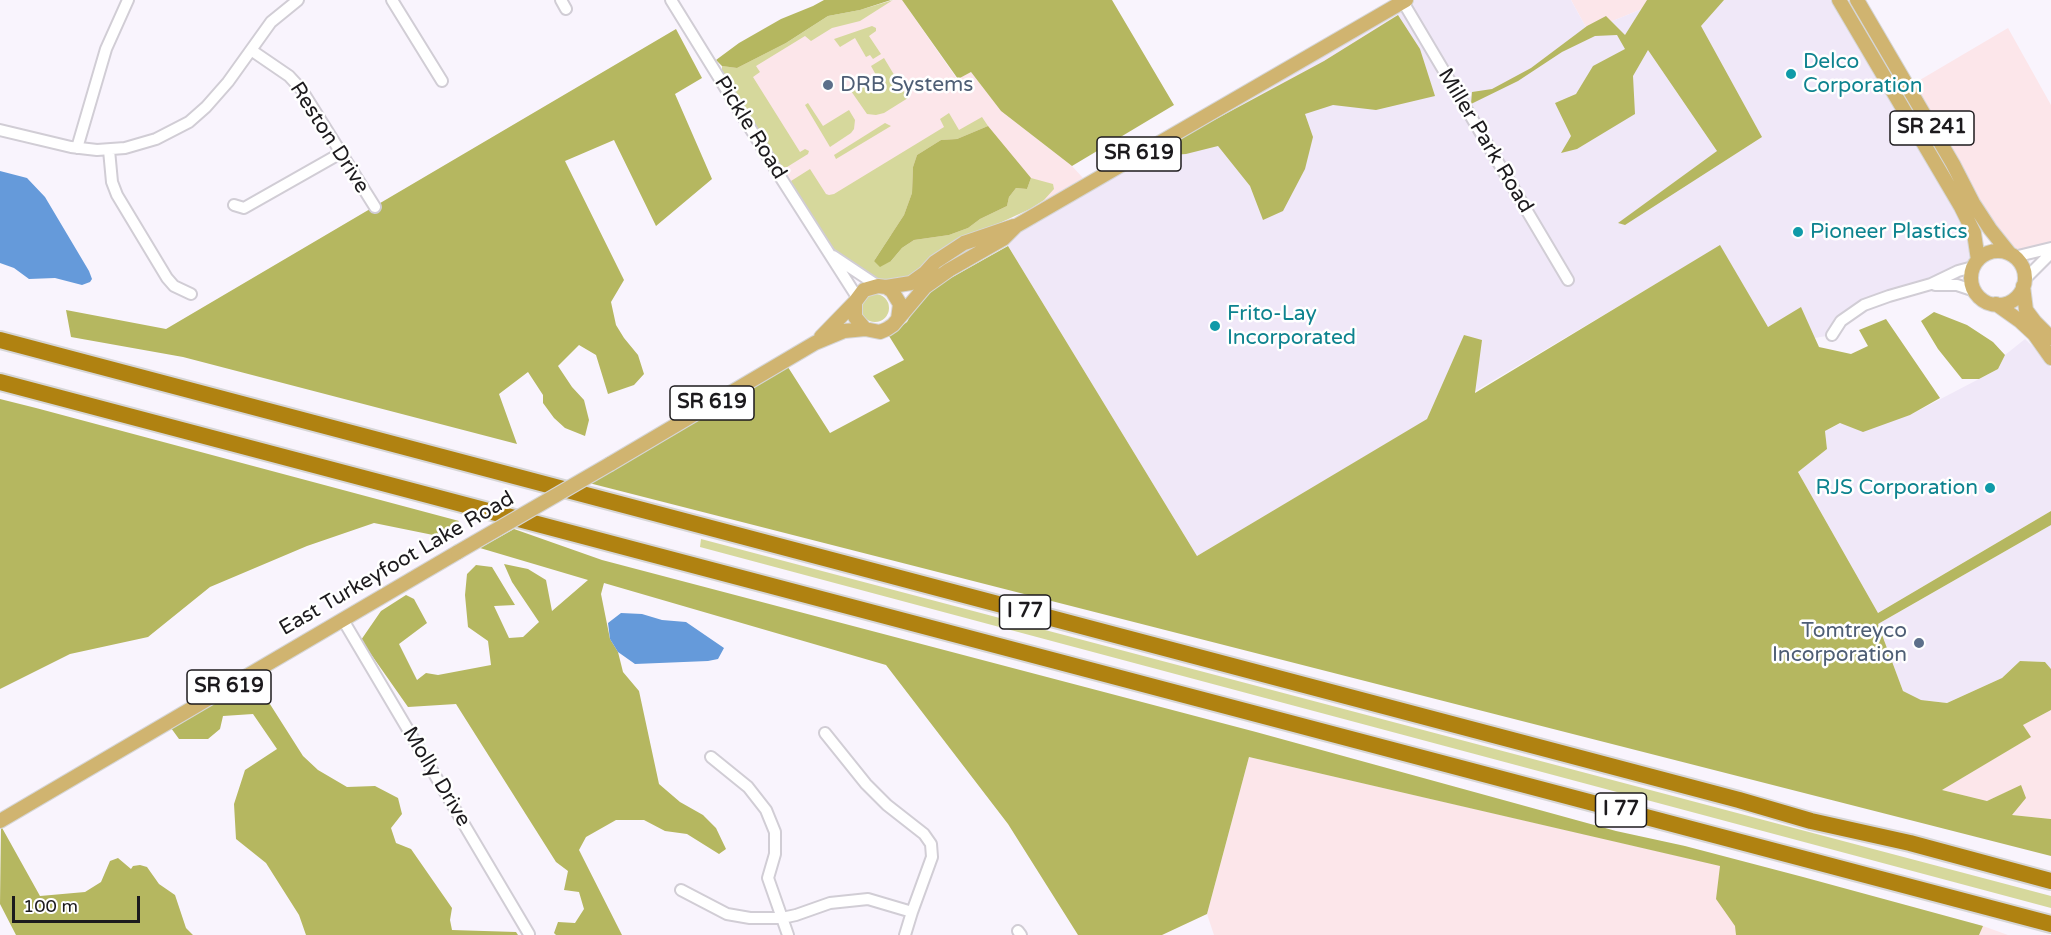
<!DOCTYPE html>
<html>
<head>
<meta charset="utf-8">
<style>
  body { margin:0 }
  #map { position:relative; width:2051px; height:935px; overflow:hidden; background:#f9f4fd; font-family:"Varela Round",sans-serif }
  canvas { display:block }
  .scale { position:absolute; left:12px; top:896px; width:128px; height:27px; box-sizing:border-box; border:3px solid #1c1a1d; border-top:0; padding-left:8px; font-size:18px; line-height:21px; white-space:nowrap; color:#1c1a1d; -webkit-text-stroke:4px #fff; paint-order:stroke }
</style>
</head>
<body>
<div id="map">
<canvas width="2051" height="935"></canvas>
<div class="scale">100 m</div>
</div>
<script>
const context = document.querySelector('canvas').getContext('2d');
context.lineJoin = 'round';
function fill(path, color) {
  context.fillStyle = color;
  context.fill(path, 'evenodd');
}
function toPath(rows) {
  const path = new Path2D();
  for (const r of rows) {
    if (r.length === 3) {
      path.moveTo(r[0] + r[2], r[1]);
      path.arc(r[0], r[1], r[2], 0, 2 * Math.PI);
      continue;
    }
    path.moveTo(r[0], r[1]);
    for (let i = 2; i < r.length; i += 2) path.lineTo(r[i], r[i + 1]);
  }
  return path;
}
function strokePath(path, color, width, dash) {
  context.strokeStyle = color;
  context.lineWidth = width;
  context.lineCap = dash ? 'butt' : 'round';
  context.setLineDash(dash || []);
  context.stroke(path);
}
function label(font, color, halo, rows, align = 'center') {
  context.font = font + ' "Varela Round",sans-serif';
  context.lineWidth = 5;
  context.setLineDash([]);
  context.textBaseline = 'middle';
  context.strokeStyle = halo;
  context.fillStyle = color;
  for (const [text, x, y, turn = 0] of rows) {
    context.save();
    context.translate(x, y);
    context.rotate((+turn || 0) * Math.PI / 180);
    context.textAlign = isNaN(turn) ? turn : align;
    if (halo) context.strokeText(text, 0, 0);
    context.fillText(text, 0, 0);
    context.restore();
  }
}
fill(toPath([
  [894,0,902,0,957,79,971,72,1001,111,1072,166,1083,178,1030,209,980,232,934,256,792,187,722,66,786,43,860,10],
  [1571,0,1664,0,1588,31],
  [2008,28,2051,105,2051,248,2014,257,1908,87],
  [2051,710,2051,819,2011,815,2021,786,1987,801,1942,790,2030,737,2023,725],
  [1249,757,1983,926,2008,935,1214,935,1207,914]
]), '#fce6ea');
fill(toPath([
  [1406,0,1571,0,1588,31,1664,0,1838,0,1948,187,1978,260,1864,305,1832,335,1815,338,1801,308,1768,327,1720,246,1197,556,1008,246,1016,226],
  [2025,339,2044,357,2051,368,2051,511,1878,613,1798,472,1827,449,1825,431,1841,423,1910,415,1998,369,2005,355],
  [2051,525,2051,669,2045,662,2020,661,2002,678,1947,703,1921,700,1903,691,1878,624]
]), '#f0e8f8');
fill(toPath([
  [893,0,860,21,832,28,811,41,805,36,756,66,760,72,753,77,800,152,805,149,809,151,808,154,787,167,780,167,722,75,722,66,737,68,786,43,828,16,860,10],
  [872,26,876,28,876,31,869,36,881,54,873,59,870,55,866,57,855,38,840,47,834,39],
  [884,58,908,98,884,113,876,115,867,114,851,91,876,75,871,66],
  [808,103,823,126,849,110,855,120,854,129,851,133,830,147,805,105],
  [949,113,959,130,982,117,988,126,957,139,941,140,917,155,913,167,912,193,904,215,874,261,891,261,902,248,914,240,949,235,968,228,980,219,1007,206,1009,197,1016,188,1027,189,1031,178,1053,184,1054,189,1044,200,1030,209,980,232,910,277,887,282,870,276,836,252,820,234,792,187,791,181,810,169,826,194,829,195,834,194,944,127,940,119],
  [885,123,891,126,836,159,834,155],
  [875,308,14],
  [701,539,2051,896,2051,908,700,547]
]), '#d6d89c');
fill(toPath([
  [824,0,891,0,860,10,828,16,786,43,737,68,722,66,716,60,739,43,781,19,813,6],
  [902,0,1112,0,1174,105,1072,166,1001,111,971,72,958,79],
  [1647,0,1724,0,1701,26,1762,137,1625,225,1618,223,1717,151,1648,50,1633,76,1635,114,1577,149,1561,153,1571,136,1555,103,1576,94,1593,66,1625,49,1617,35,1595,36,1562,52,1518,81,1471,104,1472,92,1492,89,1531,68,1587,26,1606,16,1625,35],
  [1398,15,1420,49,1435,96,1376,110,1333,105,1305,114,1313,137,1305,169,1283,211,1263,220,1250,186,1218,146,1186,154,1157,156,1164,147,1324,61],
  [676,29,702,78,675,94,712,179,656,226,614,140,565,161,624,280,611,302,616,325,624,338,638,355,644,374,634,385,608,394,596,355,579,345,558,366,572,387,584,400,589,420,585,436,565,428,554,418,543,403,543,395,528,372,499,394,517,444,183,357,71,337,66,310,166,329],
  [988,126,1031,178,1027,189,1016,188,1009,197,1007,206,980,219,968,228,949,235,914,240,902,248,891,261,880,267,874,261,904,215,912,193,913,167,917,155,941,140,957,139],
  [1720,245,1768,327,1801,307,1819,347,1851,354,1868,346,1859,330,1886,319,1940,398,1910,415,1863,432,1840,423,1825,431,1827,449,1798,472,1878,613,2051,511,2051,525,1878,624,1903,691,1921,700,1947,703,2002,678,2020,661,2045,662,2051,669,2051,710,2023,725,2031,737,1942,790,1987,801,2021,785,2026,798,2012,815,2051,819,2051,856,589,483,786,364,830,433,890,401,873,376,904,360,889,336,907,322,917,304,940,284,1008,246,1197,556,1427,419,1464,335,1482,340,1475,393],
  [1934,312,1967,325,1993,342,2005,355,1998,369,1979,379,1962,379,1938,349,1921,321],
  [0,399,36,408,459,521,443,537,374,523,307,546,210,587,148,637,70,654,0,689],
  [514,529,602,560,1256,732,1616,831,1685,846,1803,877,1983,926,1979,935,1736,935,1735,926,1716,899,1720,866,1249,757,1207,914,1162,935,1078,935,1008,824,886,665,604,583,601,594,610,639,618,652,623,672,639,691,659,784,680,802,703,815,716,828,726,849,719,854,687,834,665,831,644,820,616,820,586,837,579,850,622,935,556,935,554,933,558,922,575,923,584,909,579,892,564,890,568,871,556,862,456,704,408,707,361,640,381,611,406,595,414,599,427,623,399,644,417,680,426,673,438,675,491,665,488,641,468,627,465,595,467,574,476,565,492,567,515,605,494,606,509,638,523,637,539,622,512,582,504,564,528,569,546,580,552,611,588,580,480,548],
  [254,679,303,756,318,770,347,787,375,786,398,798,402,814,391,828,396,843,411,849,452,908,450,920,452,930,516,932,518,935,306,935,299,915,266,863,236,839,234,804,245,770,277,749,253,714,223,716,220,729,208,739,179,739,171,728],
  [1,826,40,896,85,892,101,882,110,861,118,858,131,869,133,866,140,865,147,867,159,884,175,895,186,928,193,935,16,935,0,904]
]), '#b5b760');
fill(toPath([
  [0,171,27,178,45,197,89,271,92,279,90,282,82,285,55,278,29,279,14,268,0,263],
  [621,613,642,614,662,620,686,622,724,648,718,659,708,661,635,664,618,652,610,639,608,623]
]), '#659ada');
const minor = toPath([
  [392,0,442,81],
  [561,0,566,9],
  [671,0,781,178,857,297],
  [1403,2,1568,280],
  [251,50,289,76,301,89,375,207],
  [0,130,71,147,97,150,125,148,156,139,189,122,206,107,228,82,271,22,298,0],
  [77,148,106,49,128,0],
  [109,150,112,182,117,195,167,278,174,286,191,294],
  [234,205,244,208,341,153],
  [833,256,878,286],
  [2014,257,2051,248],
  [2024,280,2051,253],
  [1935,285,1957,285,1975,291],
  [1832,335,1841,321,1864,305,1889,296,1931,284,1958,271,1973,267],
  [343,620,529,934],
  [825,733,866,784,887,805,924,834,931,844,932,857,912,912],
  [711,757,748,787,766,810,775,832,775,854,768,878,788,935],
  [681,890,727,914,750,918,782,918,796,915,830,903,868,899,912,912,905,935],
  [1018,931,1021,935]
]);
const major = toPath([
  [1839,0,1961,207,1974,233,1978,260],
  [1857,0,1953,164,1973,203,1990,229,2010,254],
  [1998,278,27],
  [2023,286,2026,310,2035,322,2051,338],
  [886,287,911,283,925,273,935,262,964,243,1014,226],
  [1996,304,2020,321,2034,334,2051,358],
  [898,319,900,304,892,291,886,287,878,286,864,290,855,302,855,317,865,329,880,332,887,329,893,325,925,287,949,270,1003,239,1016,226,1406,0],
  [821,337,855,302],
  [610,464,815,343,844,331,865,329],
  [0,821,458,552]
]);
const highway = toPath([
  [0,340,1739,800,1811,821,1910,843,2051,881],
  [0,382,2051,924]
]);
strokePath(minor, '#d1cdd5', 14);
strokePath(major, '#d6d6d6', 16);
strokePath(highway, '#d6d6d6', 20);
strokePath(minor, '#fff', 10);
strokePath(major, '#d0b470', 14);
strokePath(highway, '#b08211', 16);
const majorBridge = toPath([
  [458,552,610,464]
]);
strokePath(majorBridge, '#d6d6d6', 16, []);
strokePath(majorBridge, '#d0b470', 14);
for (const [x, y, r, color] of [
  [1791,74,6,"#0f9aa8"],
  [828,85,6,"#5c6f8a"],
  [1798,232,6,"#0f9aa8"],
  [1215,326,6,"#0f9aa8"],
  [1990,488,6,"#0f9aa8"],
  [1919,643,6,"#5c6f8a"]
]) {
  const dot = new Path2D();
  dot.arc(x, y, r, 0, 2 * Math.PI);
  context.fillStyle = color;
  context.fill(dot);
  strokePath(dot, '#fff', 2);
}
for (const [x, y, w] of [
  [1932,128,84],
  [1139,154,84],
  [712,403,84],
  [1025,612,51],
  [229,687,84],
  [1621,810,51]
]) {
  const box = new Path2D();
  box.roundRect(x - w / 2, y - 17, w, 34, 4.5);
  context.fillStyle = '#fff';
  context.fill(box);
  strokePath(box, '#1c1a1d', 1.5);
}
label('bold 20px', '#1c1a1d', null, [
  ["SR 241",1932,128],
  ["SR 619",1139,154],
  ["SR 619",712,403],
  ["I 77",1025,612],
  ["SR 619",229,687],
  ["I 77",1621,810]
]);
label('21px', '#0d838f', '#fff', [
  ["Delco",1803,62],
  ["Corporation",1803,86],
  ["Pioneer Plastics",1810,232],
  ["Frito-Lay",1227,314],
  ["Incorporated",1227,338],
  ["RJS Corporation",1978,488,"right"]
], 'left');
label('21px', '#4e5e75', '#fff', [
  ["DRB Systems",840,85],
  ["Tomtreyco",1907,631,"right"],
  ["Incorporation",1907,655,"right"]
], 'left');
label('21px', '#1c1a1d', '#fff', [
  ["Pickle Road",750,128,58],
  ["Reston Drive",329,138,57],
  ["Miller Park Road",1485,141,59],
  ["East Turkeyfoot Lake Road",397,564,-30],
  ["Molly Drive",436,777,59]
]);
</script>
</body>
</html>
